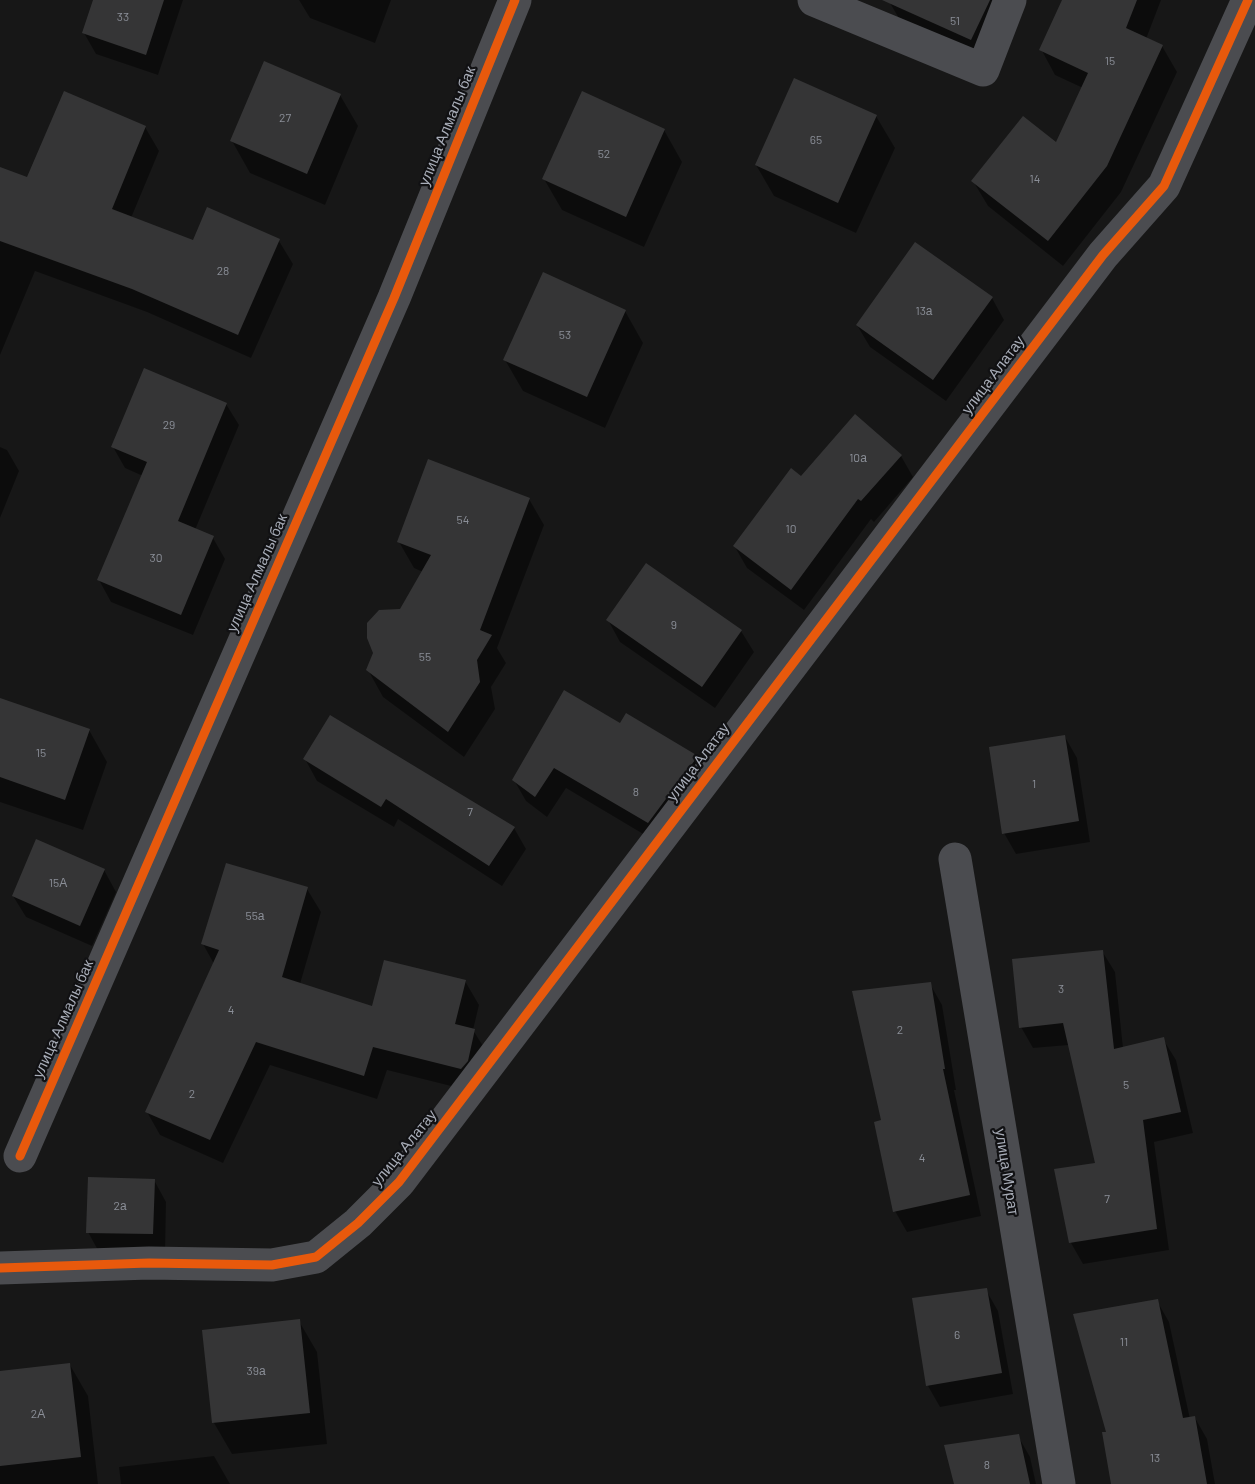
<!DOCTYPE html>
<html>
<head>
<meta charset="utf-8">
<style>
  body { margin:0 }
  canvas { display:block; background:#171717 }
</style>
</head>
<body>
<canvas width="1255" height="1484"></canvas>
<script>
const context = document.querySelector('canvas').getContext('2d');
context.lineJoin = 'round';
function fill(path, color) {
  context.fillStyle = color;
  context.fill(path, 'evenodd');
}
function toPath(rows) {
  const path = new Path2D();
  for (const r of rows) {
    path.moveTo(r[0], r[1]);
    for (let i = 2; i < r.length; i += 2) path.lineTo(r[i], r[i + 1]);
  }
  return path;
}
function strokePath(path, color, width, dash) {
  context.strokeStyle = color;
  context.lineWidth = width;
  context.lineCap = dash ? 'butt' : 'round';
  context.setLineDash(dash || []);
  context.stroke(path);
}
function label(font, color, halo, rows, align = 'center') {
  context.font = font + ' Barlow,sans-serif';
  context.lineWidth = 4.5;
  context.setLineDash([]);
  context.textBaseline = 'middle';
  context.strokeStyle = halo;
  context.fillStyle = color;
  for (const [text, x, y, turn = 0] of rows) {
    context.save();
    context.translate(x, y);
    context.rotate((+turn || 0) * Math.PI / 180);
    context.textAlign = isNaN(turn) ? turn : align;
    if (halo) context.strokeText(text, 0, 0);
    context.fillText(text, 0, 0);
    context.restore();
  }
}
fill(toPath([
  [95,0,183,0,158,75,96,54,84,33],
  [299,0,391,0,375,43,310,18],
  [891,0,1021,0,989,71,908,34,890,3],
  [1067,0,1161,0,1146,39,1162,46,1177,72,1121,192,1063,266,988,206,973,181,1057,145,1083,88,1055,75,1041,49],
  [795,80,876,116,895,148,856,233,774,196,756,165],
  [340,95,358,126,325,205,250,173,232,141],
  [145,127,159,151,131,218,194,242,208,209,279,241,293,264,251,358,147,312,35,271,0,355,0,168,28,179],
  [664,130,682,162,644,247,562,210,544,179],
  [992,298,1004,320,946,401,870,347,857,325],
  [625,311,643,343,605,428,523,391,505,360],
  [226,404,239,425,195,530,213,538,225,559,193,635,111,602,99,580,143,476,125,468,113,447],
  [0,447,7,450,19,471,0,518],
  [901,456,913,477,874,522,871,519,804,610,747,568,735,547,801,478],
  [529,499,544,525,497,648,506,663,491,687,495,709,464,757,383,697,368,670,423,572,414,568,399,542],
  [647,565,741,631,754,652,715,708,620,642,608,620],
  [0,706,89,730,107,762,83,830,0,802],
  [620,725,697,757,710,778,660,844,566,788,547,817,526,801,514,780],
  [1065,737,1077,758,1090,842,1016,854,1004,833],
  [305,759,514,828,526,849,502,886,398,819,394,827,317,781],
  [104,870,116,892,92,946,26,917,13,896],
  [307,889,321,912,300,984,373,1008,465,981,479,1005,473,1030,488,1054,475,1092,387,1070,377,1099,270,1065,223,1163,160,1135,147,1112,214,964,203,944],
  [1102,951,1115,972,1123,1048,1163,1039,1176,1060,1193,1133,1154,1142,1169,1250,1083,1264,1071,1243,1097,1165,1069,1045,1033,1048,1021,1027],
  [930,984,942,1005,956,1090,954,1090,981,1216,907,1232,895,1211,882,1121],
  [154,1180,166,1202,165,1255,100,1254,88,1232],
  [986,1290,998,1311,1013,1394,940,1407,928,1386],
  [1157,1301,1169,1322,1190,1419,1195,1418,1207,1439,1215,1484,1113,1484,1108,1433],
  [299,1321,317,1352,327,1444,232,1454,214,1423,203,1331],
  [70,1365,88,1396,98,1484,0,1484,0,1373],
  [1018,1436,1030,1457,1036,1484,956,1484],
  [214,1456,230,1484,121,1484,119,1467]
]), '#0007');
fill(toPath([
  [93,0,164,0,146,55,82,33],
  [882,0,990,0,971,40],
  [1062,0,1137,0,1126,28,1163,45,1107,166,1048,241,971,181,1023,116,1056,142,1088,73,1039,50],
  [264,61,341,94,307,174,230,141],
  [794,78,877,115,838,203,755,165],
  [64,91,146,126,112,209,193,240,207,207,280,239,238,335,132,289,0,241,0,167,27,177],
  [582,91,665,129,626,217,542,179],
  [915,242,993,297,933,380,856,325],
  [543,272,626,310,587,397,503,360],
  [144,368,227,403,178,521,214,536,181,615,97,580,147,462,111,447],
  [855,414,902,455,861,501,858,499,791,590,733,546,791,468,801,476],
  [428,459,530,498,480,630,492,635,477,660,480,682,448,732,366,670,373,653,367,638,367,623,379,610,400,609,431,555,397,542],
  [646,563,742,630,702,687,606,620],
  [564,690,620,723,626,713,698,756,648,823,554,768,535,797,512,780],
  [0,698,90,729,65,800,0,777],
  [330,715,515,827,489,866,386,799,381,807,303,759],
  [1065,735,1079,821,1002,834,989,747],
  [36,839,105,869,80,926,12,896],
  [226,863,308,887,282,977,372,1006,384,960,466,980,455,1024,475,1029,468,1061,461,1069,373,1047,364,1076,256,1042,210,1140,145,1112,219,950,201,944],
  [1103,950,1114,1049,1164,1037,1181,1112,1143,1120,1157,1229,1069,1243,1054,1169,1095,1163,1063,1023,1019,1028,1012,959],
  [931,982,945,1069,943,1069,970,1195,893,1212,874,1122,881,1120,852,991],
  [88,1177,155,1179,153,1234,86,1233],
  [987,1288,1002,1373,926,1386,912,1298],
  [1158,1299,1183,1418,1195,1416,1207,1484,1111,1484,1102,1432,1106,1432,1073,1314],
  [300,1319,310,1413,212,1423,202,1330],
  [70,1363,81,1457,0,1466,0,1371],
  [1019,1434,1030,1484,954,1484,944,1445]
]), '#353536');
strokePath(toPath([
  [814,0,983,70,1010,0],
  [955,859,1059,1484],
  [20,1156,394,298,515,0],
  [0,1268,149,1263,272,1265,316,1257,358,1223,399,1182,1103,255,1164,186,1248,0]
]), '#4b4c50', 33);
strokePath(toPath([
  [20,1156,394,298,515,0],
  [0,1268,149,1263,272,1265,316,1257,358,1223,399,1182,1103,255,1164,186,1248,0]
]), '#e8590c', 9);
label('12px', '#8b8f98', null, [
  ["33",123,17],
  ["51",955,21],
  ["15",1110,61],
  ["27",285,118],
  ["65",816,140],
  ["52",604,154],
  ["14",1035,179],
  ["28",223,271],
  ["13а",924,311],
  ["53",565,335],
  ["29",169,425],
  ["10а",858,458],
  ["54",463,520],
  ["10",791,529],
  ["30",156,558],
  ["9",674,625],
  ["55",425,657],
  ["15",41,753],
  ["1",1034,784],
  ["8",636,792],
  ["7",470,812],
  ["15А",58,883],
  ["55а",255,916],
  ["3",1061,989],
  ["4",231,1010],
  ["2",900,1030],
  ["5",1126,1085],
  ["2",192,1094],
  ["4",922,1158],
  ["7",1107,1199],
  ["2а",120,1206],
  ["6",957,1335],
  ["11",1124,1342],
  ["39а",256,1371],
  ["2А",38,1414],
  ["13",1155,1458],
  ["8",987,1465]
]);
label('15px', '#a8adb8', '#111113', [
  ["улица Алмалы бак",447,126,-68],
  ["улица Алатау",993,375,-53],
  ["улица Алмалы бак",257,573,-66],
  ["улица Алатау",698,762,-53],
  ["улица Алмалы бак",63,1019,-66],
  ["улица Алатау",404,1148,-51],
  ["улица Мурат",1007,1172,81]
]);
</script>
</body>
</html>
